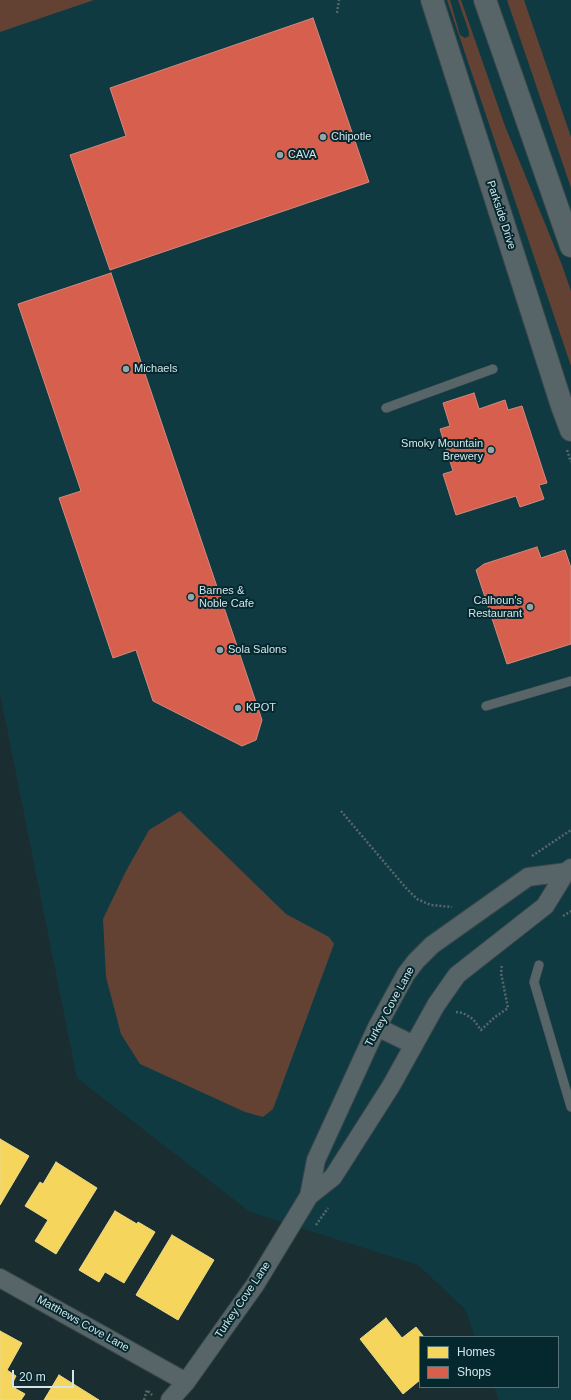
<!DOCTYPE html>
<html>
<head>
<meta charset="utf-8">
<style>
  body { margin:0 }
  #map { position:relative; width:571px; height:1400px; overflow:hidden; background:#1a2d31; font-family:Arial,sans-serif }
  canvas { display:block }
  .legend { position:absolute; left:419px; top:1336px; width:140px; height:52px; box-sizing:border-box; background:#05282f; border:1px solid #577479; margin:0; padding:5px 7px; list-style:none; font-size:12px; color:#d3e5e9 }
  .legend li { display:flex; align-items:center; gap:8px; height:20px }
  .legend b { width:20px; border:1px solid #577479 }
  .scale { position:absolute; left:12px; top:1370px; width:62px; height:18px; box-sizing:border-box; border:2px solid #d3e5e9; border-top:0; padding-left:5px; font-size:12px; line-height:14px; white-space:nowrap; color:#d3e5e9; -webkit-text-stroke:3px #05282f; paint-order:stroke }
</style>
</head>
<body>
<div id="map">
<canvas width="571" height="1400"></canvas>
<ul class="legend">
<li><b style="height:11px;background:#f6d55c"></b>Homes</li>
<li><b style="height:11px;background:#d6604d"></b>Shops</li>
</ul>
<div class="scale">20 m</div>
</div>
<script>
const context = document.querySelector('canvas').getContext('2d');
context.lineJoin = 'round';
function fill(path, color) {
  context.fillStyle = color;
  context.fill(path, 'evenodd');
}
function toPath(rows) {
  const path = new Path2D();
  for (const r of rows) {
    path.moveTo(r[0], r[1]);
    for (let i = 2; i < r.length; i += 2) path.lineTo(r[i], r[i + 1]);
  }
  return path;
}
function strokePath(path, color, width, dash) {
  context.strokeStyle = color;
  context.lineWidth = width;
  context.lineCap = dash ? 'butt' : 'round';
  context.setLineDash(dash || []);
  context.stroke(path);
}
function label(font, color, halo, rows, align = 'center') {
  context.font = font + ' Arial,sans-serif';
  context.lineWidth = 4;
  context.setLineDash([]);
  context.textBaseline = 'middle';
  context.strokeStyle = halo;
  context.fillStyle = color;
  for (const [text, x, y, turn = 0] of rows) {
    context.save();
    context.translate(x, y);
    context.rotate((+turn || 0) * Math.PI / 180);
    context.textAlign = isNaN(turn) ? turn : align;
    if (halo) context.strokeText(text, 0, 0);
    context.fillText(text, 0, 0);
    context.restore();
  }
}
fill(toPath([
  [0,0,571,0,571,1400,499,1400,494,1387,558,1387,558,1337,475,1337,465,1309,418,1265,250,1212,77,1078,0,693]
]), '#0f3a42');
fill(toPath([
  [0,0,94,0,0,32],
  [447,0,450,0,460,35,465,38,469,36,469,32,458,0,461,0,505,126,562,265,571,291,571,366],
  [507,0,524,0,571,137,571,188],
  [180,811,286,914,329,937,334,944,273,1109,263,1117,245,1112,140,1064,121,1034,106,977,103,919,126,871,149,830]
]), '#634234');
const homes = toPath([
  [0,1139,29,1156,0,1205,0,1139],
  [56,1162,97,1188,56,1254,35,1241,48,1220,25,1206,40,1182,43,1184,56,1162],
  [115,1211,137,1224,138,1222,155,1232,124,1283,105,1272,99,1282,79,1270,115,1211],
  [172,1235,214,1260,178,1320,136,1295,172,1235],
  [386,1318,402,1338,416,1327,424,1337,420,1337,420,1380,403,1394,360,1339,386,1318],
  [0,1331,22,1343,7,1370,16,1376,11,1386,25,1394,21,1400,0,1400,0,1331],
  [59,1375,99,1400,44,1400,59,1375]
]);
fill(homes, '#f6d55c');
strokePath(homes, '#ecda86', 1);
const shops = toPath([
  [313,18,369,182,110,270,70,155,126,136,110,88,313,18],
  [111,273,262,720,256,740,242,746,153,701,136,650,113,658,59,498,81,491,18,304,111,273],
  [474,393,479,409,505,400,508,410,522,406,547,483,539,485,544,499,520,507,516,496,456,515,443,474,453,471,440,429,450,426,443,403,474,393],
  [537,547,541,558,565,550,571,568,571,644,507,664,476,570,484,564,537,547]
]);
fill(shops, '#d6604d');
strokePath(shops, '#d5887c', 1);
const service = toPath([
  [386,408,493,369],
  [486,706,571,681],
  [539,965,534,982,571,1107]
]);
const minor = toPath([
  [377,1027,414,1045],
  [309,1196,333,1177,391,1086,436,1005,457,975,545,906,566,872,571,868],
  [0,1278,186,1382],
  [170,1400,186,1382,255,1285,309,1196,316,1160,377,1027,406,974,416,961,432,945,528,877,566,872]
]);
const tertiary = toPath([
  [432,0,562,406,571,430],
  [485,0,571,246]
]);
strokePath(service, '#38474a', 10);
strokePath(minor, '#38474a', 20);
strokePath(tertiary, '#38474a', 24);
strokePath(toPath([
  [337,13,339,0],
  [567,450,571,462],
  [341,811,406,888,417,899,431,905,452,907],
  [532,856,571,830],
  [563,916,571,911],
  [456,1012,463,1013,473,1019,481,1030,495,1017,508,1008,501,973,502,964],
  [316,1225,328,1208],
  [144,1400,147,1390,152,1395]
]), '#5a6769', 2.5, [2, 2]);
strokePath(service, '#576568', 9);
strokePath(minor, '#576568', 18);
strokePath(tertiary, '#576568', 22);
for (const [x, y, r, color] of [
  [323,137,4,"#92a5a9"],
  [280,155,4,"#92a5a9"],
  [126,369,4,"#92a5a9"],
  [491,450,4,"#92a5a9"],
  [191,597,4,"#92a5a9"],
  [530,607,4,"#92a5a9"],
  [220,650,4,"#92a5a9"],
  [238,708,4,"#92a5a9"]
]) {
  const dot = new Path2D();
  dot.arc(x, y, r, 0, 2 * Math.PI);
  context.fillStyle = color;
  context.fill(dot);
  strokePath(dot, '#05282f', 1.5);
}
label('11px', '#d3e5e9', '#05282f', [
  ["Chipotle",331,137],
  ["CAVA",288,155],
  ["Michaels",134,369],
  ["Smoky Mountain",483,444,"right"],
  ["Brewery",483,457,"right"],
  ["Barnes &",199,591],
  ["Noble Cafe",199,604],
  ["Calhoun's",522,601,"right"],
  ["Restaurant",522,614,"right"],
  ["Sola Salons",228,650],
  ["KPOT",246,708]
], 'left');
label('11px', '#d3e5e9', '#05282f', [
  ["Parkside Drive",501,215,72],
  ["Turkey Cove Lane",390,1007,-61],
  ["Turkey Cove Lane",243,1300,-56],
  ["Matthews Cove Lane",83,1324,29]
]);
</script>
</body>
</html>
